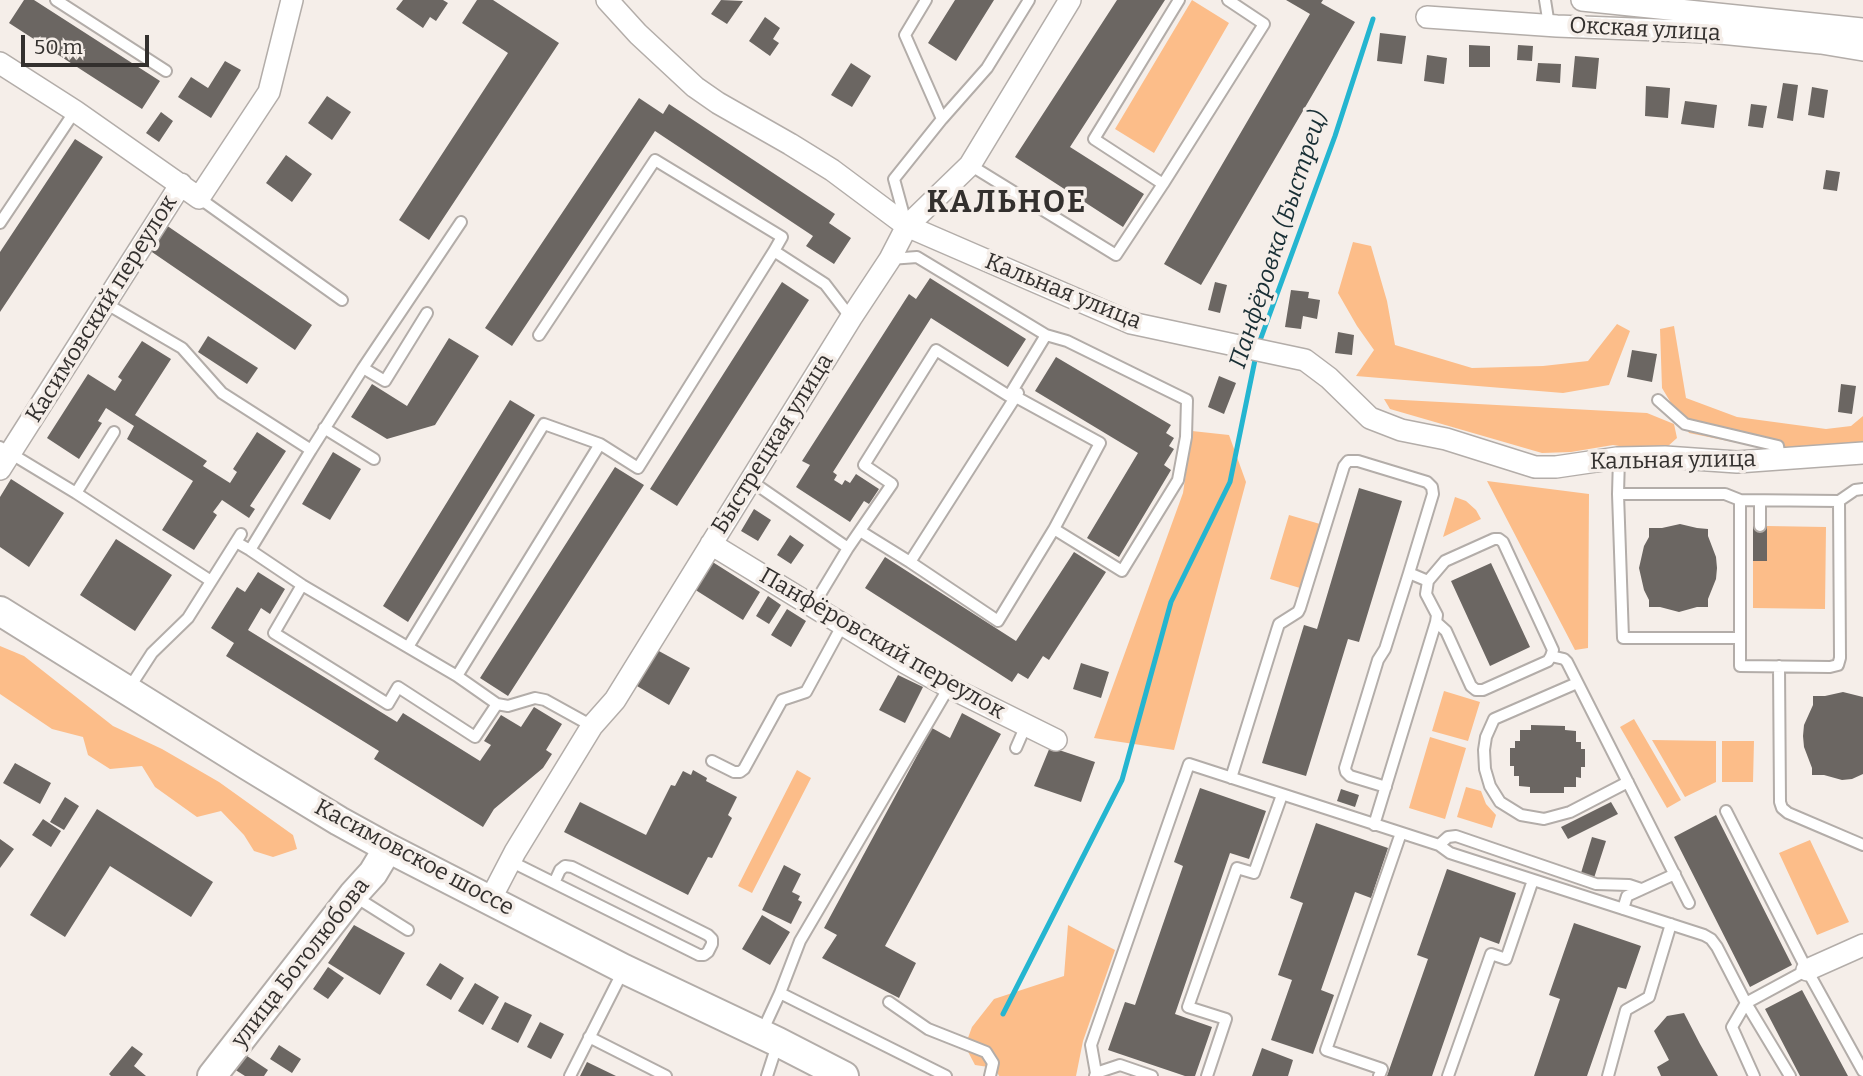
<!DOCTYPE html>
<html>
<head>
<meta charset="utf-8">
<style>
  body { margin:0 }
  #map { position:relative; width:1863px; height:1076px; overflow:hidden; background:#f5eee9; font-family:Bitter,serif }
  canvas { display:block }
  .scale { position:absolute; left:21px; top:35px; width:128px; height:32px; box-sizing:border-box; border:4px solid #33302e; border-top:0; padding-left:9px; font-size:21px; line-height:24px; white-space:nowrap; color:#33302e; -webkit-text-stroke:5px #f5eee9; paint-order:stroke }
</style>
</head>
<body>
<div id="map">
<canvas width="1863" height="1076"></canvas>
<div class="scale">50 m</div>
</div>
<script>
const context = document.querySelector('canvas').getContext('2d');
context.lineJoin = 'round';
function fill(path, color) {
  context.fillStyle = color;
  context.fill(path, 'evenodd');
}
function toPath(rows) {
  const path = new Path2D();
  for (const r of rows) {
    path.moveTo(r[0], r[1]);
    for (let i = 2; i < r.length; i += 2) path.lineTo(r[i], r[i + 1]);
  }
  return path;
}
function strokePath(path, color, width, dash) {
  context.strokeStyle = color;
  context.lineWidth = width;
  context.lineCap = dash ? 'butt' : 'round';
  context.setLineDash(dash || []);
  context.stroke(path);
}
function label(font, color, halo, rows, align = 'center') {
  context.font = font + ' Bitter,serif';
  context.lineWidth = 7;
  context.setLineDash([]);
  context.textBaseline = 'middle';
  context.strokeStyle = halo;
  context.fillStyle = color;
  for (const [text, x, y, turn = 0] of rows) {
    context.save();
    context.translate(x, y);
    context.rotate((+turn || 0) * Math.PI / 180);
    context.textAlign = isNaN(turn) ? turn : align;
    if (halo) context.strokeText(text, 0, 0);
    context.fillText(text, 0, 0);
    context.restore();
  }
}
fill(toPath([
  [1192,0,1229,23,1154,153,1115,129],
  [1353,242,1371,246,1387,301,1395,345,1472,368,1543,366,1588,361,1617,324,1630,331,1609,385,1563,393,1356,376,1374,350,1357,326,1338,293],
  [1674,326,1686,398,1737,417,1826,429,1851,426,1863,416,1863,448,1806,457,1689,433,1662,388,1660,329],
  [1384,399,1647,413,1674,424,1677,438,1667,447,1644,450,1613,445,1571,452,1542,453,1390,409],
  [1192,431,1229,435,1246,482,1174,750,1094,738,1183,493],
  [1487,481,1589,494,1588,648,1575,650],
  [1455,497,1466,501,1476,510,1481,519,1443,537],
  [1289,515,1320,524,1300,588,1270,579],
  [1767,526,1826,527,1825,609,1753,608,1753,561,1767,561],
  [0,646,24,656,113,726,162,749,219,782,293,835,297,849,273,857,254,851,244,835,221,811,197,817,155,787,142,766,110,769,88,755,83,737,52,729,0,694],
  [1444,691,1480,702,1468,741,1432,731],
  [1634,719,1681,800,1667,808,1620,727],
  [1430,737,1466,748,1445,819,1409,808],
  [1652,740,1716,741,1716,782,1685,797],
  [1722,741,1754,741,1753,782,1722,782],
  [797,770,811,778,752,893,738,886],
  [1466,787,1481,791,1486,804,1496,815,1492,828,1457,817],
  [1810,840,1849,922,1817,935,1779,853],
  [1068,925,1115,950,1083,1041,1076,1076,999,1076,995,1068,975,1065,965,1046,972,1027,994,999,1064,976]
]), '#fcbd89');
strokePath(toPath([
  [1258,346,1335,136,1373,19],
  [1003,1014,1122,780,1171,602,1230,482,1256,355]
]), '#24b5d0', 5);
fill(toPath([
  [24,0,34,0,160,81,142,109,9,23],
  [403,0,443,0,448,3,436,21,430,17,423,28,396,9],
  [477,0,493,0,559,43,429,240,399,220,508,53,462,23],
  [721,0,743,1,727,24,711,14],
  [955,0,994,0,956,61,928,43],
  [1117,0,1165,0,1070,147,1144,194,1123,227,1015,157],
  [1286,0,1323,0,1321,3,1355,22,1201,285,1164,264,1310,14],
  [765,17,780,28,773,39,779,43,770,56,749,41],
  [1380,33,1406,36,1402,64,1377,61],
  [1469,45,1490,46,1490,67,1469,67],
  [1518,45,1533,46,1532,61,1517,60],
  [1427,55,1447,58,1444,84,1424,81],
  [1575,56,1599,58,1596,89,1572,87],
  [225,61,241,70,211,118,178,97,191,77,208,88],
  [851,63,871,76,852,107,831,95],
  [1538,63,1561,64,1560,83,1536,81],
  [1783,83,1798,85,1793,121,1777,118],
  [1646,86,1670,88,1668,118,1645,116],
  [1812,87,1828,90,1824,118,1808,115],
  [327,96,351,112,332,140,308,123],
  [639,98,663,114,669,104,835,214,829,223,851,238,834,264,806,246,813,236,655,131,512,346,485,328],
  [1685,101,1717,105,1714,128,1681,124],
  [1751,104,1767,106,1763,128,1748,126],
  [161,112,173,121,159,142,146,133],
  [75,139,103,157,0,312,0,252],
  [286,155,312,174,292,202,266,183],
  [1826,170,1840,172,1837,191,1823,189],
  [166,225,312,325,295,350,149,250],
  [930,278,1026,339,1008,367,931,318,833,472,837,475,834,480,842,485,845,480,850,483,856,474,879,489,869,504,864,501,850,522,796,487,810,465,802,461,909,294,916,299],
  [782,282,809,300,677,506,650,489],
  [1215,282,1227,285,1220,313,1208,310],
  [1291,290,1309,292,1308,298,1320,300,1317,319,1303,316,1301,329,1285,327],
  [1338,332,1354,335,1352,355,1335,353],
  [208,336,258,368,247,384,198,352],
  [449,338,479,356,435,425,387,439,351,417,372,384,407,406],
  [142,341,171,359,135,415,207,461,203,466,230,483,237,472,233,469,257,432,286,451,250,506,255,509,249,518,222,500,213,512,217,515,194,550,162,530,193,481,127,439,134,426,106,408,98,421,102,423,79,459,47,438,88,374,115,391,122,380,118,377],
  [1632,350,1657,354,1652,382,1627,377],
  [1056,357,1171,425,1166,433,1174,438,1169,446,1174,449,1164,465,1171,470,1119,557,1087,538,1138,453,1035,391],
  [1219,376,1236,383,1224,414,1208,407],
  [1841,384,1856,386,1852,414,1838,412],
  [510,400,535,415,408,622,383,606],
  [333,452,361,469,330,520,302,504],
  [615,467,644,485,508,696,480,678],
  [11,479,64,513,29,567,0,547,0,497],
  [1359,488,1402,501,1359,642,1348,639,1306,776,1262,763,1304,625,1317,629],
  [754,509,771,520,758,541,741,531],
  [1680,524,1697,528,1708,529,1708,536,1716,557,1717,568,1716,579,1708,599,1708,607,1697,607,1679,612,1660,607,1649,607,1649,600,1644,590,1639,568,1644,546,1649,537,1649,528,1662,528],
  [1753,526,1767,526,1767,561,1753,561],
  [790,535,804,545,791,564,777,555],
  [116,539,172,575,135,631,80,595],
  [1074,552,1106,572,1049,660,1043,656,1028,679,1018,673,1012,682,865,588,885,557,1016,641],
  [711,561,760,592,743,620,694,589],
  [1491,563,1530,647,1490,666,1451,581],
  [258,572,285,589,270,614,261,608,248,630,397,722,403,713,480,761,491,745,484,741,501,715,521,727,534,707,562,724,546,750,552,754,543,768,494,809,483,827,374,759,379,751,226,656,234,643,211,628,237,587,245,592],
  [768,596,781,605,769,624,756,616],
  [787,609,806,621,791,647,771,635],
  [657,650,690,668,669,705,637,686],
  [1081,663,1109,672,1101,698,1073,689],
  [898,675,923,687,905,723,879,710],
  [1843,692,1863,697,1863,774,1852,779,1842,780,1824,775,1812,775,1812,768,1804,747,1803,736,1804,725,1813,705,1813,696,1825,696],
  [962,713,1001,734,885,946,916,963,899,998,822,958,837,935,824,928,932,728,950,738],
  [1531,725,1565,726,1565,730,1576,731,1576,742,1581,742,1581,749,1585,749,1585,767,1581,767,1581,778,1576,777,1576,787,1564,787,1564,793,1530,793,1530,787,1519,786,1519,776,1514,776,1514,766,1510,766,1510,748,1515,748,1515,741,1520,741,1520,730,1531,730],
  [1050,747,1095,762,1081,802,1034,786],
  [15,763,51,783,40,804,3,783],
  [693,770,707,778,706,781,737,797,728,815,732,818,712,858,708,857,688,895,564,832,580,802,646,835,671,785,675,786,683,771,691,775],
  [1200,788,1266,811,1249,859,1230,853,1175,1014,1212,1027,1195,1076,1185,1076,1108,1050,1125,1002,1135,1005,1183,866,1174,862],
  [1341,789,1359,795,1355,807,1337,801],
  [65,797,79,806,64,830,50,822],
  [1611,802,1618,814,1568,839,1561,827],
  [97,809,213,882,191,917,110,866,65,937,30,915],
  [1716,815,1792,965,1750,987,1674,837],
  [43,819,61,831,51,847,32,835],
  [1316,823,1388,848,1371,898,1355,892,1321,990,1334,995,1313,1054,1271,1040,1292,980,1278,975,1303,903,1290,898],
  [1592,837,1606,841,1594,878,1581,873],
  [0,839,14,849,0,868],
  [784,865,801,874,792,892,800,896,798,900,802,902,791,924,762,910],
  [1447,869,1516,893,1499,944,1480,937,1432,1076,1387,1076,1428,959,1417,955],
  [762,915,790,932,770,965,742,949],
  [1574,923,1641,946,1626,989,1618,987,1587,1076,1534,1076,1560,999,1549,995],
  [354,925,405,953,380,995,328,963],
  [440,963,464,978,451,1000,426,985],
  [328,967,344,978,328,999,313,989],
  [475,983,499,997,483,1025,458,1011],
  [1802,990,1848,1076,1800,1076,1765,1009],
  [505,1002,532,1015,518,1043,491,1029],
  [1684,1013,1700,1044,1718,1076,1661,1076,1657,1067,1669,1060,1654,1031,1667,1016],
  [540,1022,564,1034,551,1059,527,1047],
  [279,1045,301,1059,292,1073,270,1059],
  [132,1046,143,1054,134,1066,146,1076,111,1076,109,1074],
  [1262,1048,1293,1060,1288,1076,1252,1076],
  [244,1054,268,1070,264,1076,245,1076,234,1069],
  [587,1062,616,1076,580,1076]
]), '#6b6662');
const lane = toPath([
  [56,0,166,71],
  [926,0,905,35,942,119],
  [1545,0,1549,25],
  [970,165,1116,255,1163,184,1094,139,1179,0],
  [1163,184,1264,24,1228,0],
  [199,198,342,300],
  [0,223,75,111],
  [906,223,894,179,942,119,987,68,1029,0],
  [890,259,917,257,1046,335,1067,341,1187,400,1186,437,1178,480,1122,571,1054,529,1100,443,1016,397],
  [105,303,182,348,222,393,311,450,250,550],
  [539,335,655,160,782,237,774,251,825,284,851,318],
  [363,368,461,222],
  [1018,393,910,562,998,621,1054,529],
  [1658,400,1685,424,1778,446,1780,458],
  [324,428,374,459],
  [114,432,76,493,211,581],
  [0,447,76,493],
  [311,450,363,368,385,381,427,313],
  [1619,458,1618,494,1725,494,1740,500,1839,501],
  [751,481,848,548,892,484,864,465,936,350,1009,396,1046,335],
  [1618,494,1623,638,1740,638],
  [1740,500,1740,666,1830,667,1838,665,1840,658,1839,501,1855,490,1863,489],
  [1760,526,1760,501],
  [860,531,910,562],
  [236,542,250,550,302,585,274,633,388,704,398,687,475,737,497,704,508,706,535,698,545,700,592,726],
  [1428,581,1445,561,1494,539,1499,539,1503,542,1553,650,1551,656,1548,661,1483,690,1476,690,1471,686,1446,631,1436,622],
  [302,585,457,676,497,704],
  [813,606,848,548],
  [408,647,544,424,600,444],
  [1551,656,1564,659,1567,662,1689,903],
  [1779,666,1780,802,1782,808,1788,813,1863,845],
  [457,676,600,444,638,468,774,251],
  [1577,683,1494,719,1486,737,1484,750,1485,769,1490,786,1500,802,1521,815,1544,819,1570,812,1628,782],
  [128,690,152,653,188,618,241,534],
  [1016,748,1026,725],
  [712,761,734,772,740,772,744,769,782,700,806,692,843,624],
  [1231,778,1277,630,1279,624,1298,612,1300,608,1344,466,1348,461,1358,461,1427,482,1432,487,1433,494,1409,573,1428,581,1426,594,1437,615,1436,622,1374,825],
  [1386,787,1350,776,1346,772,1345,768,1378,660,1385,649,1409,573],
  [1726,811,1807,970,1746,1003,1732,1027,1754,1076],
  [1439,845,1448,837,1456,836,1596,884,1629,885,1641,889],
  [510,861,699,955,704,955,708,952,712,944,712,939,708,935,572,867,565,866,560,870,554,883],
  [354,896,408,930],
  [1623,909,1627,896,1675,874],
  [1807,970,1863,1071],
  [780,993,946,1076],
  [889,1002,928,1029,986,1052,993,1063,990,1076],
  [762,1032,780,993,800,941,949,687],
  [589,1037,666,1076],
  [1096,1073,1120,1065,1152,1076],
  [570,1076,624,969],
  [767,1076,778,1042],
  [1095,1076,1096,1073,1091,1045,1189,764,1439,845,1450,853,1704,935,1711,939,1717,947,1746,1003,1790,1076],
  [1207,1076,1226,1019,1188,1007,1237,868,1254,873,1282,795],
  [1379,1076,1382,1069,1326,1050,1401,833],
  [1448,1076,1491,954,1506,959,1533,880],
  [1608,1076,1626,1010,1649,997,1671,924]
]);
const street = toPath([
  [607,0,638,34,695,87,718,103,790,144,832,170,907,226,1131,323,1305,360,1329,378,1370,418,1401,430,1446,439,1535,467,1556,467,1617,458,1665,457,1737,462,1863,453],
  [1582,0,1863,29],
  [1427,17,1557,26,1710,32,1821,43,1863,50],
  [0,63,75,111,199,198,269,92,292,0],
  [0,469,181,184],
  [711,544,904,662,949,687,1056,740],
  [490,900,515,852,592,726,615,700,851,318,890,259,907,226,970,165,1070,0],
  [1807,970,1863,945]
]);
const secondary = toPath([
  [0,611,247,765,339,821,388,848,624,969,778,1042,844,1076],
  [212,1076,353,895,373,873,388,848]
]);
strokePath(lane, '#b3ada9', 14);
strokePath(street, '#b3ada9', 24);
strokePath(secondary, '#b3ada9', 32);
strokePath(lane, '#fff', 10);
strokePath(street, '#fff', 21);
strokePath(secondary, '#fff', 28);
label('23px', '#33302e', '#f5eee9', [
  ["Окская улица",1645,30,3],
  ["Кальная улица",1063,292,22],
  ["Касимовский переулок",102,309,-58],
  ["Быстрецкая улица",773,444,-58],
  ["Кальная улица",1673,461,-1],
  ["Панфёровский переулок",882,644,30],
  ["Касимовское шоссе",414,858,28],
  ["улица Боголюбова",301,963,-52]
]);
label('italic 24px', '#182e34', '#f5eee9', [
  ["Панфёровка (Быстрец)",1279,240,-72]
]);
context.letterSpacing = '2px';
label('bold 30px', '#33302e', '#f5eee9', [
  ["КАЛЬНОЕ",1007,204]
]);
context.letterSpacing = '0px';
</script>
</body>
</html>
